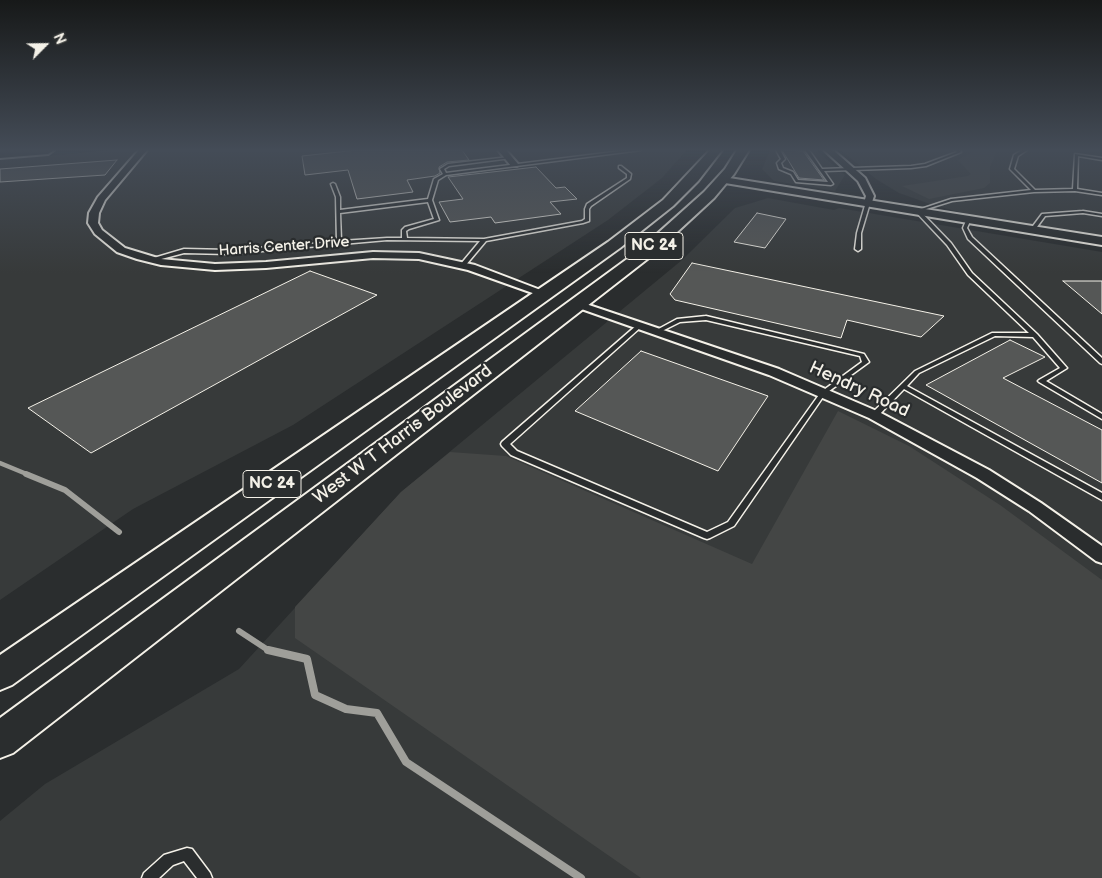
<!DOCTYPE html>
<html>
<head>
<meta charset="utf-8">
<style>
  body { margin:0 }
  #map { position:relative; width:1102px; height:878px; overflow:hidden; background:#2a2d2e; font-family:"Balsamiq Sans",sans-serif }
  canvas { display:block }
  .north { position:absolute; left:20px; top:20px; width:50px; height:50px; -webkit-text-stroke:4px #2a2d2e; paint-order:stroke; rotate:67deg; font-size:14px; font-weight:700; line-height:20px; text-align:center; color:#f4f1e8 }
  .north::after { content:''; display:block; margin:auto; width:18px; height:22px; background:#f4f1e8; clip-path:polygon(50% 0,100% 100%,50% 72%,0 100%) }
</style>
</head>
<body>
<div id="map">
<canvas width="1102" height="878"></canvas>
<div class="north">N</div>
</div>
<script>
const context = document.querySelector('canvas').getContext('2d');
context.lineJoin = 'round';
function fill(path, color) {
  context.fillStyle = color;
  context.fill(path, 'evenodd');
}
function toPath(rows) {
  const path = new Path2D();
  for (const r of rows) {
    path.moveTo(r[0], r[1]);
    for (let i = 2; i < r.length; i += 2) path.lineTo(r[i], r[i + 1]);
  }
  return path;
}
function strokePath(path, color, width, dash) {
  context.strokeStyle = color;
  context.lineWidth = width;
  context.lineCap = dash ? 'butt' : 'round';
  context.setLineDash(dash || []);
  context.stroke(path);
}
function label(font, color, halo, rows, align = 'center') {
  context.font = font + ' "Balsamiq Sans",sans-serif';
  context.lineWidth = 4.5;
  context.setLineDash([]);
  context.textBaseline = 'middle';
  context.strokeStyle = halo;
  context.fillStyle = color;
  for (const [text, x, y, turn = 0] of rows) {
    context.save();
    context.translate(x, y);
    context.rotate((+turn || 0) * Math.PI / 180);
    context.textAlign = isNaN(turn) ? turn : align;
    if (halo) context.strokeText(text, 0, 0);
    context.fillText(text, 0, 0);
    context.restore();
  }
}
fill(toPath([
  [112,150,687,150,662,178,608,220,293,425,133,509,0,600,0,160],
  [770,150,816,150,845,175,835,191,774,181,762,169],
  [840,150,1102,150,1102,237,974,216,933,205,899,193,876,179],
  [768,198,834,210,839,208,1102,252,1102,878,0,878,0,821,45,784,239,669,401,492,682,260,735,208]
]), '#373a3a');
fill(toPath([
  [976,150,997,150,990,167,990,183,984,188,929,199,902,186,968,176,971,174,958,160],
  [838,411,909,446,1000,505,1102,580,1102,878,641,878,295,638,295,607,401,492,450,452,506,456,752,564]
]), '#444645');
strokePath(toPath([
  [0,463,29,475]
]), '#9f9f9a', 4.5);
strokePath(toPath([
  [26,474,65,490,119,532],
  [239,631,268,650,274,651]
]), '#9f9f9a', 6);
strokePath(toPath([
  [268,650,307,659,315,695,346,709,377,713,406,762,581,878]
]), '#9f9f9a', 8);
const building = toPath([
  [357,150,462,150,469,160,447,162,439,167,440,173,435,176,407,180,413,192,357,199,348,170,305,175,302,156,357,150],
  [782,150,803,151,824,180,799,178,782,150],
  [117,160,105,175,0,182,0,169,117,160],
  [536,167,556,188,565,187,577,199,550,202,561,214,495,223,491,217,450,222,439,202,463,199,448,177,536,167],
  [757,213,786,219,765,248,734,242,757,213],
  [692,263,944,316,921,337,847,320,841,338,675,300,670,294,692,263],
  [310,271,377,295,91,453,28,408,310,271],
  [1063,281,1102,281,1102,314,1063,281],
  [1010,340,1045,357,1003,378,1102,430,1102,483,926,385,1010,340],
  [641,351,768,396,718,471,575,411,641,351]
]);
fill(building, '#555756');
strokePath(building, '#f4f1e8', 1);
const service = toPath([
  [629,150,641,150,446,175,438,180,432,200,439,220,409,229,406,231,407,238,484,239,582,221,585,219,585,209,587,204,627,178,627,174,619,168,619,166,621,166,631,174,630,179,591,206,589,209,589,221,583,223,486,241,465,266,463,267,460,265,480,241,387,240,229,254,184,253,150,262,147,260,184,249,229,250,337,242,336,197,331,184,333,183,335,184,340,197,340,210,428,199,434,179,443,174,440,169,448,164,509,157,511,158,449,166,444,169,446,173,629,150],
  [428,202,434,219,405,227,402,230,402,238,387,238,341,241,340,213,428,202],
  [776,150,780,150,785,159,781,163,783,168,793,172,798,180,828,182,805,150,809,150,822,169,911,166,925,164,957,152,955,150,959,150,961,152,926,166,911,168,824,171,833,184,831,185,796,182,791,174,779,169,777,163,781,159,776,150],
  [1022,150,1027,150,1018,156,1014,169,1035,190,1073,189,1075,154,1102,158,1102,160,1078,156,1077,189,1102,193,1102,195,1075,191,1034,192,952,201,920,211,951,243,972,273,1037,334,1067,368,1046,381,1102,414,1102,419,1039,382,1038,381,1039,380,1060,368,1033,337,995,336,919,373,907,386,1102,493,1102,500,904,389,877,417,871,417,870,415,915,371,992,333,1029,333,968,275,947,245,915,211,951,199,1031,190,1010,169,1014,155,1022,150],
  [866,202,870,203,861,233,861,249,858,251,855,249,857,233,866,202],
  [1083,211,1102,214,1102,216,1083,213,1045,216,1034,231,1030,230,1042,214,1083,211],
  [967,218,971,219,967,228,972,237,1102,358,1102,364,1100,363,968,239,963,228,967,218],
  [706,316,864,354,869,362,825,394,734,526,710,538,707,539,704,538,511,455,502,446,501,444,502,442,637,325,641,325,641,327,510,444,517,451,707,532,728,522,821,392,862,362,860,356,706,320,680,322,658,333,654,333,653,332,677,319,706,316],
  [187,848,192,849,210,873,212,878,197,878,184,861,173,865,159,878,142,878,144,873,164,855,187,848]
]);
const minor = toPath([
  [139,150,147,150,105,200,99,213,98,223,102,230,125,248,161,259,215,264,266,262,373,252,419,253,475,265,551,294,545,297,541,296,468,270,419,259,373,258,266,268,215,270,161,265,137,259,117,252,95,234,88,223,89,213,98,197,139,150],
  [498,150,506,150,518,164,517,166,511,166,498,150],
  [824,150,833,150,865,178,874,196,871,205,864,203,866,196,858,181,824,150],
  [577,301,779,369,879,412,989,470,1041,503,1102,546,1102,563,1096,561,1029,511,977,478,869,418,769,375,573,306,573,302,577,301]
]);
const secondary = toPath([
  [723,177,1102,237,1102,245,719,182,717,180,723,177]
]);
const primary = toPath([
  [0,150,54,150,48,154,0,158,0,150],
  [710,150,722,150,698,181,673,206,620,248,12,685,0,690,0,655,608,242,663,200,710,150],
  [737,150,749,150,734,174,714,198,650,257,13,753,0,758,0,718,638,251,704,192,725,169,737,150]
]);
strokePath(service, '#f4f1e8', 3);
strokePath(minor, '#f4f1e8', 4);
strokePath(secondary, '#f4f1e8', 4);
strokePath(primary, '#f4f1e8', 4);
fill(service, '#2a2d2e');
fill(minor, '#2a2d2e');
fill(secondary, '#2a2d2e');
fill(primary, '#2a2d2e');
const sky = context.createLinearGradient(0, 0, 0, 273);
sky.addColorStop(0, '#171919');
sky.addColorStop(0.55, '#444c57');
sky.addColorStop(1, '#444c5700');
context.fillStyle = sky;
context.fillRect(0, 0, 1102, 273);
label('15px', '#f4f1e8', '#2a2d2e', [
  ["Harris Center Drive",284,247,-4]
]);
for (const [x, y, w] of [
  [654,246,58],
  [272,484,58]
]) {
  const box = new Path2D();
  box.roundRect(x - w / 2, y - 13.5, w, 27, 4);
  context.fillStyle = '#2a2d2e';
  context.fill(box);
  strokePath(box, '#f4f1e8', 1);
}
label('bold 16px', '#f4f1e8', null, [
  ["NC 24",654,246],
  ["NC 24",272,484]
]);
label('18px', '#f4f1e8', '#2a2d2e', [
  ["Hendry Road",859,390,25],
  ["West W T Harris Boulevard",403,435,-37]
]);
</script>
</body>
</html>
